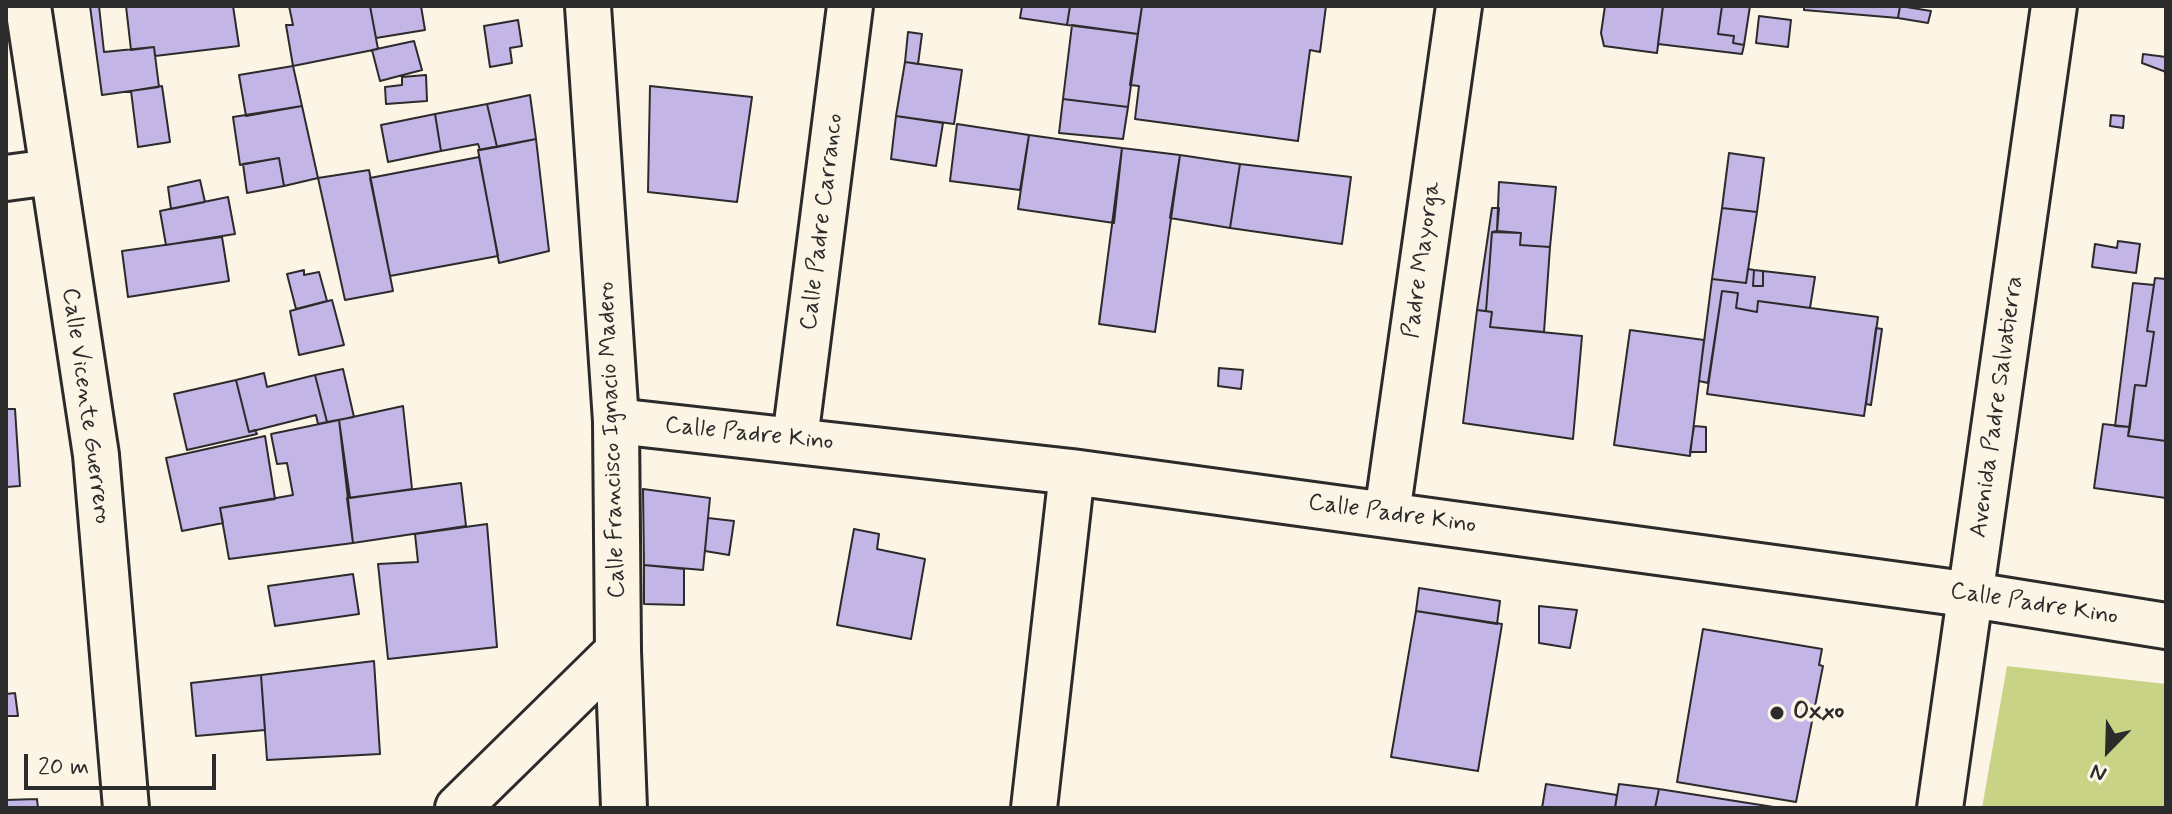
<!DOCTYPE html>
<html>
<head>
<meta charset="utf-8">
<style>
  body { margin:0 }
  #map { position:relative; width:2172px; height:814px; overflow:hidden; background:#fcf5e5; font-family:Mynerve,sans-serif }
  canvas { display:block }
  .frame { position:absolute; inset:0; border:8px solid #2b2b2b; pointer-events:none }
  .north { position:absolute; left:2068px; top:710px; width:80px; height:80px; -webkit-text-stroke:6px #fcf5e5; paint-order:stroke; rotate:203deg; font-size:22px; font-weight:700; line-height:32px; text-align:center; color:#2b2b2b }
  .north::after { content:''; display:block; margin:auto; width:28px; height:36px; background:#2b2b2b; clip-path:polygon(50% 0,100% 100%,50% 72%,0 100%) }
  .scale { position:absolute; left:24px; top:754px; width:192px; height:36px; box-sizing:border-box; border:4px solid #2b2b2b; border-top:0; padding-left:10px; font-size:24px; line-height:28px; white-space:nowrap; color:#2b2b2b; -webkit-text-stroke:6px #fcf5e5; paint-order:stroke }
</style>
</head>
<body>
<div id="map">
<canvas width="2172" height="814"></canvas>
<div class="frame"></div>
<div class="north">N</div>
<div class="scale">20 m</div>
</div>
<script>
const context = document.querySelector('canvas').getContext('2d');
context.lineJoin = 'round';
function fill(path, color) {
  context.fillStyle = color;
  context.fill(path, 'evenodd');
}
function toPath(rows) {
  const path = new Path2D();
  for (const r of rows) {
    path.moveTo(r[0], r[1]);
    for (let i = 2; i < r.length; i += 2) path.lineTo(r[i], r[i + 1]);
  }
  return path;
}
function strokePath(path, color, width, dash) {
  context.strokeStyle = color;
  context.lineWidth = width;
  context.lineCap = dash ? 'butt' : 'round';
  context.setLineDash(dash || []);
  context.stroke(path);
}
function label(font, color, halo, rows, align = 'center') {
  context.font = font + ' Mynerve,sans-serif';
  context.lineWidth = 7;
  context.setLineDash([]);
  context.textBaseline = 'middle';
  context.strokeStyle = halo;
  context.fillStyle = color;
  for (const [text, x, y, turn = 0] of rows) {
    context.save();
    context.translate(x, y);
    context.rotate((+turn || 0) * Math.PI / 180);
    context.textAlign = isNaN(turn) ? turn : align;
    if (halo) context.strokeText(text, 0, 0);
    context.fillText(text, 0, 0);
    context.restore();
  }
}
fill(toPath([
  [2007,666,2166,684,2166,808,1982,808]
]), '#c8d386');
const building = toPath([
  [90,6,99,6,104,52,154,47,159,87,102,95,90,6],
  [126,6,233,6,239,46,155,56,154,47,131,50,126,6],
  [289,6,370,6,378,49,293,66,286,25,293,25,289,6],
  [370,6,421,6,425,30,376,38,370,6],
  [1022,6,1070,6,1067,25,1020,18,1022,6],
  [1070,6,1142,6,1138,34,1067,25,1070,6],
  [1142,6,1326,6,1320,52,1310,50,1298,141,1135,119,1139,86,1130,85,1142,6],
  [1605,6,1663,6,1657,53,1604,46,1601,33,1605,6],
  [1663,6,1722,6,1718,34,1734,36,1733,43,1744,45,1742,54,1658,44,1663,6],
  [1722,6,1750,6,1744,45,1733,43,1734,36,1718,34,1722,6],
  [1804,6,1900,6,1898,18,1804,10,1804,6],
  [1900,6,1931,11,1928,23,1898,18,1900,6],
  [1759,16,1791,20,1788,47,1756,43,1759,16],
  [518,20,522,46,510,48,512,63,490,67,484,26,518,20],
  [1072,25,1138,34,1128,107,1063,99,1072,25],
  [908,32,922,34,918,64,905,62,908,32],
  [414,41,422,70,380,81,372,50,414,41],
  [2143,54,2166,57,2166,72,2142,63,2143,54],
  [905,62,962,70,954,124,896,116,905,62],
  [293,66,302,106,246,116,239,75,293,66],
  [426,75,427,101,386,104,385,87,402,85,402,77,426,75],
  [162,86,170,142,138,147,131,91,162,86],
  [650,86,752,97,737,202,648,192,650,86],
  [530,95,536,139,497,147,487,104,530,95],
  [1063,99,1128,107,1123,139,1059,133,1063,99],
  [487,104,497,147,480,150,478,144,441,151,435,114,487,104],
  [302,106,318,178,284,186,279,158,240,165,233,117,302,106],
  [435,114,441,151,388,162,381,125,435,114],
  [2111,115,2124,116,2123,128,2110,126,2111,115],
  [896,116,943,123,936,166,891,159,896,116],
  [957,124,1029,135,1020,190,950,181,957,124],
  [1029,135,1122,148,1114,223,1018,209,1029,135],
  [536,139,549,251,499,263,478,150,536,139],
  [1122,148,1180,155,1155,332,1099,324,1122,148],
  [1729,153,1764,158,1757,212,1722,208,1729,153],
  [1180,155,1240,164,1230,228,1170,218,1180,155],
  [479,157,498,256,390,276,370,178,479,157],
  [279,158,284,186,247,193,243,164,279,158],
  [1240,164,1351,177,1342,244,1230,228,1240,164],
  [369,170,393,291,345,300,318,178,369,170],
  [200,180,205,202,171,209,168,187,200,180],
  [1499,182,1556,187,1550,247,1520,245,1521,233,1497,231,1499,182],
  [228,197,235,234,166,245,160,211,228,197],
  [1492,208,1499,208,1497,231,1492,232,1486,311,1477,310,1492,208],
  [1722,208,1757,212,1746,283,1712,279,1722,208],
  [1492,232,1521,233,1520,245,1550,247,1544,332,1490,327,1492,312,1486,311,1492,232],
  [222,237,229,281,128,297,122,251,222,237],
  [2118,241,2140,244,2136,273,2092,267,2095,244,2117,248,2118,241],
  [1748,269,1754,270,1753,286,1763,286,1763,271,1815,277,1810,308,1758,301,1757,312,1736,308,1738,293,1722,291,1708,383,1699,381,1712,279,1746,283,1748,269],
  [304,270,304,275,319,272,327,301,296,309,287,274,304,270],
  [1754,270,1763,271,1763,286,1753,286,1754,270],
  [2155,278,2166,279,2166,441,2128,436,2135,385,2146,386,2154,332,2147,331,2155,278],
  [2133,283,2154,285,2147,331,2154,332,2146,386,2135,385,2130,427,2115,426,2133,283],
  [1722,291,1738,293,1736,308,1757,312,1758,301,1878,317,1864,416,1707,394,1722,291],
  [332,300,344,345,299,355,290,311,332,300],
  [1477,310,1492,312,1490,327,1582,336,1573,439,1463,423,1477,310],
  [1876,328,1882,329,1871,405,1866,404,1876,328],
  [1630,330,1704,340,1690,456,1614,445,1630,330],
  [1219,368,1243,370,1241,389,1218,386,1219,368],
  [343,369,354,417,327,422,315,375,343,369],
  [264,373,267,387,315,375,327,422,318,424,316,415,249,432,236,380,264,373],
  [236,380,249,432,255,430,257,434,187,450,174,394,236,380],
  [403,406,412,489,350,498,339,420,403,406],
  [6,409,15,409,20,486,6,487,6,409],
  [339,420,353,543,229,559,220,508,293,495,287,463,277,464,271,434,339,420],
  [2103,424,2130,427,2128,436,2166,441,2166,498,2094,488,2103,424],
  [1694,426,1706,427,1706,452,1690,452,1694,426],
  [265,436,275,499,220,508,223,523,182,531,166,458,265,436],
  [461,483,466,526,353,543,347,498,461,483],
  [643,489,710,498,703,570,644,565,643,489],
  [708,518,734,521,729,555,705,551,708,518],
  [487,524,497,647,388,659,378,564,418,562,415,534,487,524],
  [854,529,879,534,877,549,925,559,911,639,837,625,854,529],
  [644,565,684,569,684,605,644,604,644,565],
  [353,574,359,614,275,626,268,586,353,574],
  [1419,588,1500,601,1497,624,1416,611,1419,588],
  [1539,606,1577,610,1570,648,1539,643,1539,606],
  [1416,611,1502,624,1478,771,1391,757,1416,611],
  [1703,629,1822,649,1819,665,1823,666,1796,802,1677,782,1703,629],
  [374,661,380,754,267,760,261,675,374,661],
  [261,675,265,730,196,736,191,683,261,675],
  [15,693,18,716,6,716,6,694,15,693],
  [1546,784,1617,795,1615,808,1542,808,1546,784],
  [1619,784,1659,789,1655,808,1615,808,1619,784],
  [1659,789,1780,808,1655,808,1659,789],
  [37,799,38,808,6,808,6,800,37,799]
]);
fill(building, '#c4b5e7');
strokePath(building, '#2b2b2b', 2);
const street = toPath([
  [28,6,96,455,126,808],
  [6,178,51,172],
  [616,421,1072,472,1972,595,2166,626],
  [795,439,850,6],
  [1387,514,1459,6],
  [618,651,624,808],
  [1034,808,1072,472]
]);
const secondary = toPath([
  [458,808,618,651,616,421,588,6],
  [1940,808,2054,6]
]);
strokePath(street, '#2b2b2b', 50);
strokePath(secondary, '#2b2b2b', 50);
strokePath(street, '#fcf5e5', 44);
strokePath(secondary, '#fcf5e5', 44);
for (const [x, y, r, color] of [
  [1777,713,8,"#2b2b2b"]
]) {
  const dot = new Path2D();
  dot.arc(x, y, r, 0, 2 * Math.PI);
  context.fillStyle = color;
  context.fill(dot);
  strokePath(dot, '#fcf5e5', 3);
}
label('24px', '#2b2b2b', '#fcf5e5', [
  ["Calle Padre Carranco",823,222,-83],
  ["Padre Mayorga",1423,260,-82],
  ["Calle Vicente Guerrero",85,406,82],
  ["Avenida Padre Salvatierra",1998,407,-82],
  ["Calle Padre Kino",749,435,6],
  ["Calle Francisco Ignacio Madero",613,440,-92],
  ["Calle Padre Kino",1392,515,8],
  ["Calle Padre Kino",2034,605,9]
]);
label('bold 24px', '#2b2b2b', '#fcf5e5', [
  ["Oxxo",1793,713]
], 'left');
</script>
</body>
</html>
